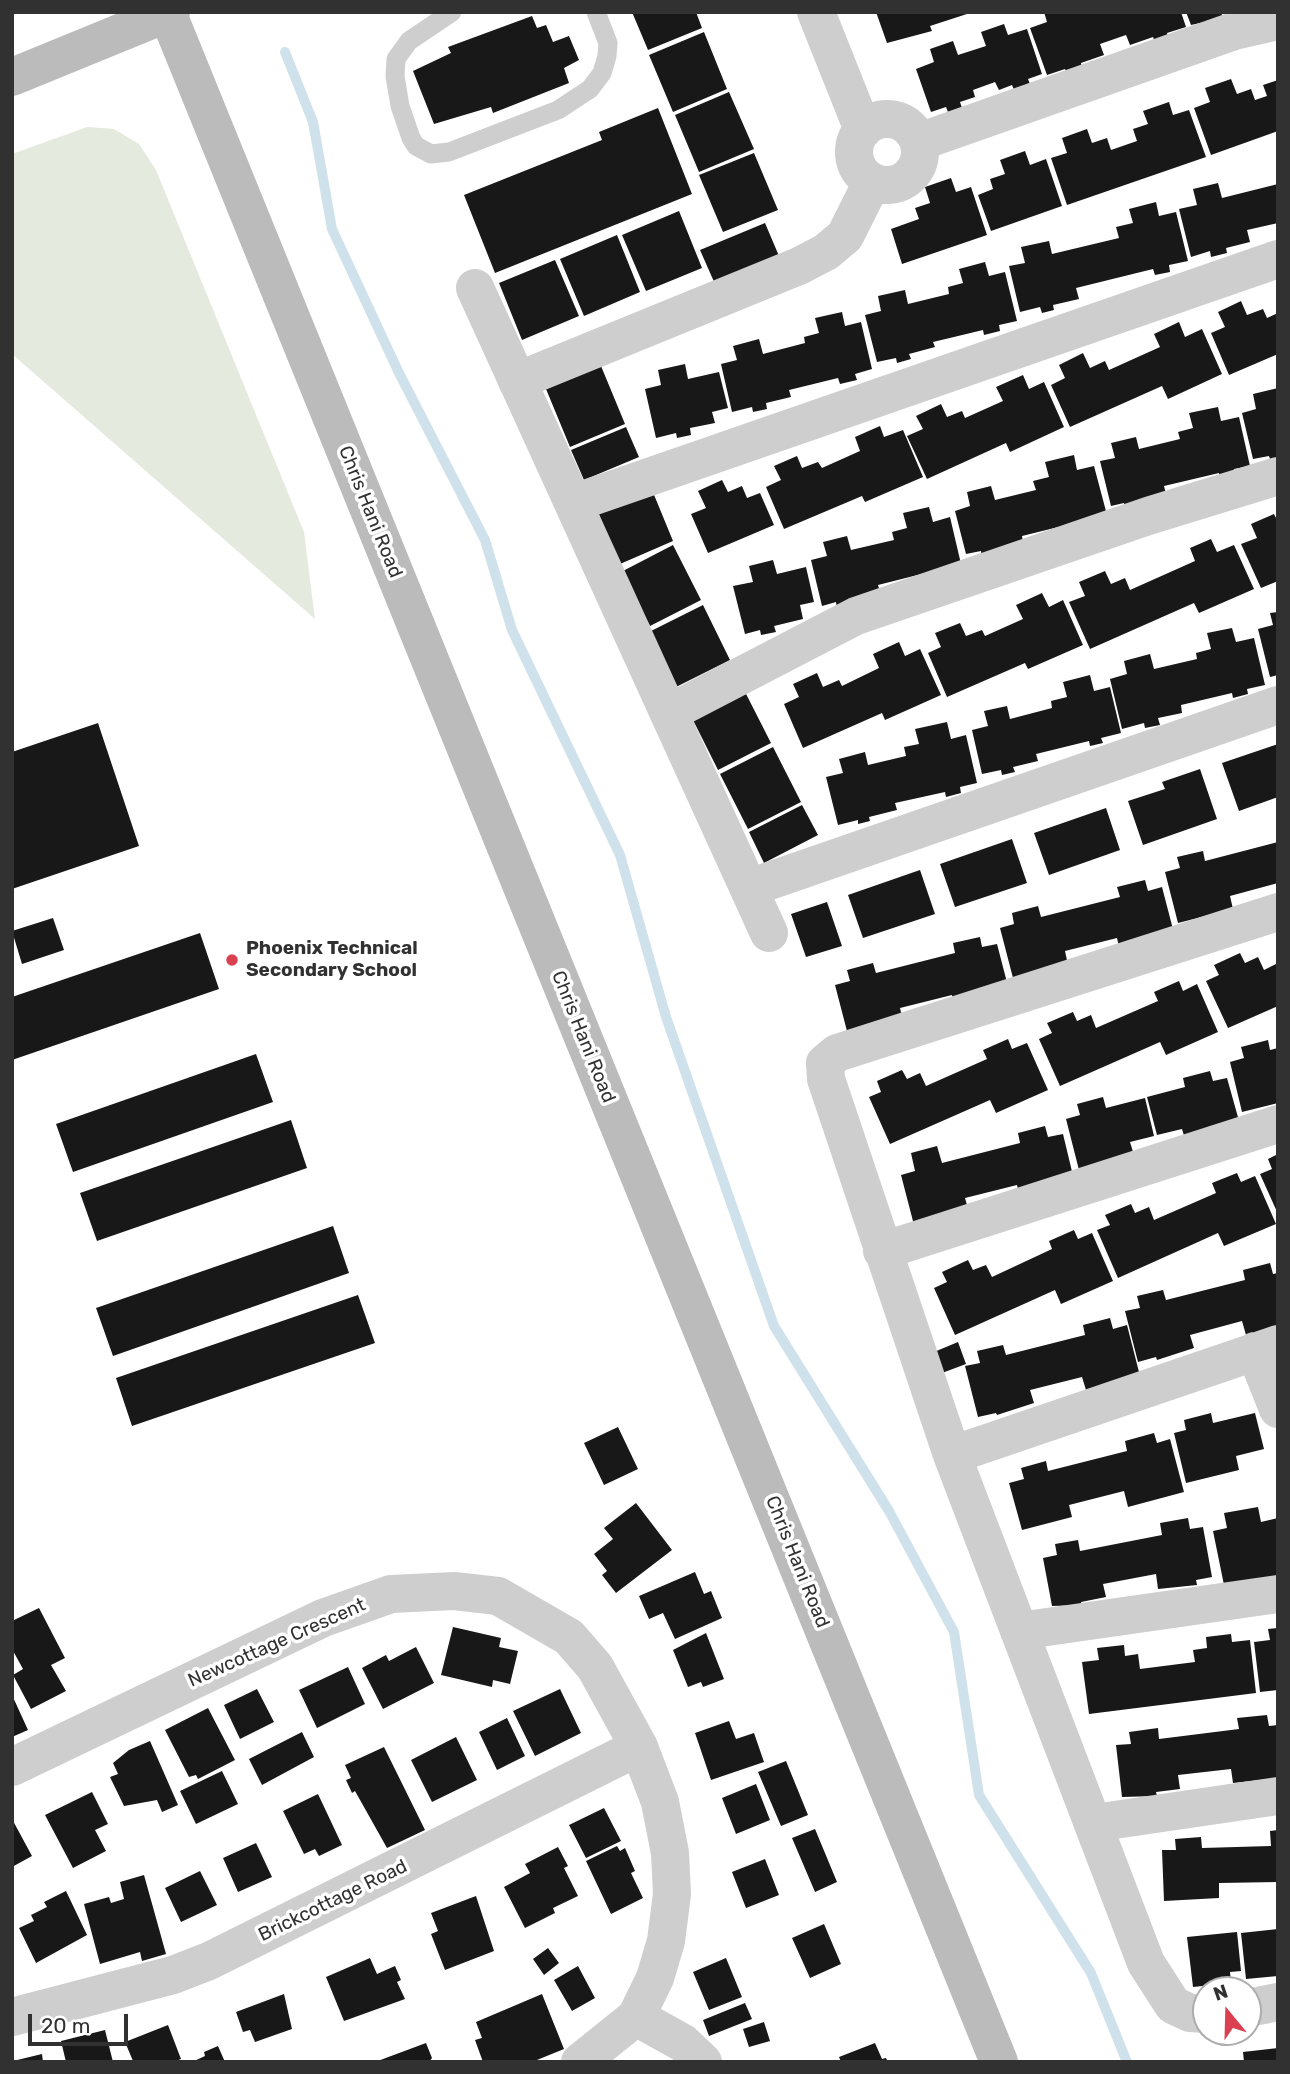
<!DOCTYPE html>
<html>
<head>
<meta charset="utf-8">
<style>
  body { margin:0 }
  #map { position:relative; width:1290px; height:2074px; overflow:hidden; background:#fff; font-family:Rubik,sans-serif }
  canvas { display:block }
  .frame { position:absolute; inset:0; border:14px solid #313131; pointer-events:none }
  .north { position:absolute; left:1192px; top:1976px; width:70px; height:70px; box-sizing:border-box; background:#fff; border:2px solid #adadad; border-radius:50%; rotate:341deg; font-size:19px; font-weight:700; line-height:28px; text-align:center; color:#313131 }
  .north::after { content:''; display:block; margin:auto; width:24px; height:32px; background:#db4051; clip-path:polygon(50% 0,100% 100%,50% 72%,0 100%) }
  .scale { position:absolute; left:28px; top:2014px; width:100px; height:32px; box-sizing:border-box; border:4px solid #313131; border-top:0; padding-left:9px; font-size:21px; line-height:24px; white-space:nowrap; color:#313131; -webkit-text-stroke:5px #fff; paint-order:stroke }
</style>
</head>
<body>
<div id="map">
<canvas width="1290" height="2074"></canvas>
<div class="frame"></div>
<div class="north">N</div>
<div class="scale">20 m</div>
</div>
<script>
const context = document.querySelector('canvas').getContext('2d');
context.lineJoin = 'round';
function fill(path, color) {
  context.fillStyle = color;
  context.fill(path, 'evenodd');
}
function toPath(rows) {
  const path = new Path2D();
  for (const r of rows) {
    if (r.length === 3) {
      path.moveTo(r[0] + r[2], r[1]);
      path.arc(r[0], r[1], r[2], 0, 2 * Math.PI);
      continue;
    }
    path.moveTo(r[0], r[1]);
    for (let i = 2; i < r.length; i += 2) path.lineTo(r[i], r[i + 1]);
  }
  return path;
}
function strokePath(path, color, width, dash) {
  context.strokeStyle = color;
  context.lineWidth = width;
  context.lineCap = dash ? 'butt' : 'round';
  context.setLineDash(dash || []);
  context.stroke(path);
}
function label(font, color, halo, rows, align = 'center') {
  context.font = font + ' Rubik,sans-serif';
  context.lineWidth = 7;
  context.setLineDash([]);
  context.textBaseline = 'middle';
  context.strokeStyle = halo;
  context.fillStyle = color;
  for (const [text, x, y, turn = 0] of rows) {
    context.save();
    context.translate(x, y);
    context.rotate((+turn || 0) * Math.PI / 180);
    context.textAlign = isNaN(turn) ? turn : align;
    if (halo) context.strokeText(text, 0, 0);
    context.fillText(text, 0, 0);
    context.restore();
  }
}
fill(toPath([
  [87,127,114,129,139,144,156,170,304,532,315,619,12,354,12,154]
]), '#e5eade');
strokePath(toPath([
  [285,52,313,122,332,229,399,373,485,540,512,630,620,855,666,1017,774,1326,889,1511,954,1632,979,1795,1091,1973,1127,2062]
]), '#cfe1eb', 10);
fill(toPath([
  [632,12,696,12,702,28,648,50],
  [876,12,970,12,970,13,930,26,932,31,887,43],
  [1044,12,1181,12,1186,27,1167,33,1168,38,1155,42,1153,37,1130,45,1126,35,1100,44,1104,55,1081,63,1082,68,1067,73,1065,69,1047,75,1030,28,1047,22],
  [1186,12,1221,12,1223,18,1191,25],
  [532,16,537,28,546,25,553,42,569,36,579,60,564,68,569,83,493,113,491,107,434,124,413,71,451,53,448,47],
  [1004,24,1008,35,1027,29,1042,74,1028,79,1030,84,1014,90,1012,85,999,90,995,82,973,90,975,97,960,102,962,108,948,112,946,107,931,112,916,69,934,62,930,49,953,41,958,55,986,46,981,32],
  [704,32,727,89,673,112,649,55],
  [1231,79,1237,94,1251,89,1255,100,1267,96,1263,85,1278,80,1278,131,1211,155,1194,108,1210,102,1205,88],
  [729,92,754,149,699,172,675,115],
  [1169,102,1173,115,1189,110,1206,157,1067,205,1051,158,1067,153,1062,138,1087,129,1092,143,1107,138,1111,150,1137,141,1133,129,1148,124,1143,111],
  [658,108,692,194,495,273,464,195,602,140,599,132],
  [1025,151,1030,165,1046,159,1062,206,991,231,978,195,993,189,990,179,1005,174,1000,160],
  [754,153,778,210,723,232,699,175],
  [951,178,956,192,971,187,987,235,902,264,891,229,919,219,915,208,930,203,925,187],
  [1218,183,1222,198,1278,184,1278,223,1247,230,1250,242,1226,248,1227,253,1211,257,1210,251,1191,257,1179,209,1197,205,1193,189],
  [1156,202,1159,216,1176,212,1188,261,1169,265,1170,272,1155,275,1153,269,1076,288,1079,299,1053,305,1054,310,1042,313,1040,307,1020,312,1009,266,1025,263,1021,247,1049,241,1052,254,1119,238,1116,227,1133,223,1129,209],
  [679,211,702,268,646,291,622,235],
  [765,223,779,256,715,284,700,250],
  [617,235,640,292,584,316,560,259],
  [555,260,579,316,522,340,499,283],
  [985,262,989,276,1005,272,1017,321,999,325,1000,331,984,335,983,330,933,342,935,347,909,354,911,359,897,363,896,358,877,362,865,315,881,311,878,296,905,290,908,304,949,294,948,287,963,283,959,269],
  [1241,301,1247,315,1263,309,1267,318,1278,313,1278,354,1229,375,1211,333,1225,327,1218,312],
  [842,312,845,326,861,322,872,369,855,374,857,380,840,384,838,378,789,390,791,397,766,403,767,409,753,412,752,407,732,412,721,364,737,360,733,346,759,339,763,354,805,343,804,337,819,333,815,318],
  [1179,322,1185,337,1202,329,1222,374,1168,399,1162,386,1070,427,1051,385,1065,378,1059,365,1083,353,1090,368,1105,361,1109,370,1160,347,1154,334],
  [685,364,688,379,719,372,728,408,712,412,715,423,690,428,691,435,677,438,676,433,656,438,645,389,661,385,658,370],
  [601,366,625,424,570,447,546,389],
  [1023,375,1029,389,1044,382,1064,427,1010,452,1006,443,927,479,907,436,923,429,916,416,941,404,947,417,962,411,965,418,1003,401,996,387],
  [1278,388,1278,460,1271,462,1269,456,1253,459,1242,413,1256,409,1253,394],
  [1218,407,1221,421,1239,417,1250,466,1234,469,1235,476,1220,479,1219,473,1164,486,1166,494,1125,510,1124,503,1111,506,1100,461,1115,458,1111,443,1136,437,1139,449,1180,439,1178,432,1193,428,1189,413],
  [880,426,884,437,903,430,923,477,865,502,862,496,784,529,766,487,781,480,774,466,797,456,802,468,818,462,822,468,860,451,855,437],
  [626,427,639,457,584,480,571,450],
  [1074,455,1077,470,1094,466,1107,515,1022,536,1023,542,982,558,981,551,966,554,955,511,970,506,967,492,991,486,995,500,1036,490,1033,481,1049,477,1045,462],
  [722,480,728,492,742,486,747,498,760,493,774,525,708,553,691,514,706,508,698,491],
  [650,485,673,541,620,564,596,508],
  [929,507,933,522,950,517,961,564,878,585,880,592,837,609,836,602,822,606,811,560,827,556,823,542,847,536,851,550,894,540,892,532,907,528,903,513],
  [1274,514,1278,522,1278,581,1261,588,1241,544,1257,538,1251,524],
  [1211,539,1217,552,1234,545,1254,589,1199,613,1194,603,1090,649,1069,602,1085,596,1079,582,1105,571,1111,584,1125,578,1130,590,1195,561,1190,548],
  [673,545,701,600,650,626,621,572],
  [773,560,777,574,806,567,814,602,800,605,803,619,774,626,776,632,761,635,760,630,745,634,733,586,753,582,749,566],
  [1042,593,1049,607,1063,600,1083,645,1028,669,1025,663,947,697,928,653,941,647,935,633,960,623,966,636,982,630,985,636,1023,619,1016,605],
  [703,605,730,660,676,687,649,632],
  [1278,612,1278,675,1270,677,1258,629,1273,625,1270,613],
  [1232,628,1236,642,1254,638,1265,685,1247,689,1248,694,1233,698,1232,693,1181,705,1182,713,1158,718,1160,725,1145,728,1144,723,1122,729,1110,679,1127,674,1124,661,1150,654,1154,669,1197,659,1196,653,1211,649,1207,633],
  [899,642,905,656,920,649,941,695,885,720,882,713,803,748,784,704,799,697,793,684,817,673,823,687,839,680,842,686,879,668,873,654],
  [1090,675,1094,691,1110,687,1121,733,1101,738,1103,743,1090,746,1089,741,1036,754,1038,761,1013,767,1015,772,1002,775,1001,770,982,774,972,730,988,726,984,711,1007,706,1010,719,1052,708,1051,701,1067,697,1063,682],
  [743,688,771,743,718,770,690,714],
  [947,722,951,739,966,735,977,783,960,787,961,793,946,797,945,792,895,803,897,810,869,817,870,821,858,824,858,820,838,825,826,777,843,773,839,759,865,752,868,765,906,756,904,747,919,744,915,729],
  [98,723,139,846,12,889,12,752],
  [1278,744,1278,797,1239,811,1222,763],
  [773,747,801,802,748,829,720,774],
  [1200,769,1217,819,1143,845,1128,801,1165,789,1162,782],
  [802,805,818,835,764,863,749,832],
  [1106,808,1120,850,1049,875,1034,833],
  [1012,839,1027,883,955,907,940,864],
  [1278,842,1278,883,1230,896,1233,909,1178,923,1165,872,1180,868,1177,857,1203,851,1205,861],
  [920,870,935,914,863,938,848,895],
  [1145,880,1148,891,1162,887,1175,937,1120,951,1117,938,1065,951,1068,965,1013,978,1000,928,1014,924,1012,913,1038,906,1041,917,1120,897,1117,887],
  [827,902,842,946,806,957,791,914],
  [53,918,64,950,22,964,12,931],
  [200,933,219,989,12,1060,12,997],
  [980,937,982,947,997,944,1010,994,955,1008,952,995,900,1008,903,1021,848,1035,835,985,850,981,847,970,873,963,876,973,955,953,953,943],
  [1240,953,1245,963,1258,957,1264,970,1278,963,1278,1006,1228,1028,1206,981,1219,975,1214,965],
  [1179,981,1183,991,1197,984,1218,1032,1166,1055,1160,1042,1060,1086,1039,1039,1052,1033,1047,1023,1073,1012,1077,1021,1091,1015,1096,1028,1158,1001,1154,992],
  [1008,1039,1012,1049,1027,1043,1048,1090,996,1113,990,1100,890,1144,869,1097,881,1092,877,1081,902,1070,907,1079,920,1073,926,1086,987,1059,983,1050],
  [1268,1040,1270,1050,1278,1048,1278,1103,1242,1112,1230,1062,1244,1058,1241,1047],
  [256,1054,273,1102,73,1172,56,1124],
  [1210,1071,1213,1081,1227,1078,1241,1128,1186,1142,1182,1129,1157,1135,1147,1097,1185,1087,1183,1078],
  [1103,1097,1106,1108,1145,1098,1154,1136,1130,1142,1134,1155,1079,1170,1066,1119,1080,1115,1077,1104],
  [291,1120,307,1168,97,1241,80,1193],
  [1045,1126,1048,1137,1063,1134,1075,1184,1020,1198,1017,1185,965,1198,969,1212,914,1225,901,1175,915,1171,911,1153,937,1146,942,1163,1020,1143,1018,1133],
  [1278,1154,1278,1214,1260,1174,1272,1169,1268,1159],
  [1237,1173,1241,1182,1255,1176,1276,1224,1224,1246,1218,1233,1118,1278,1097,1230,1110,1225,1105,1215,1131,1204,1135,1213,1149,1207,1154,1220,1216,1193,1212,1183],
  [333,1226,349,1273,113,1356,96,1308],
  [1074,1230,1078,1239,1092,1233,1113,1281,1061,1304,1055,1290,955,1335,934,1288,947,1282,942,1272,968,1260,973,1270,986,1265,992,1277,1052,1249,1049,1241],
  [1270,1263,1273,1274,1278,1273,1278,1329,1246,1335,1242,1321,1190,1335,1194,1348,1157,1360,1156,1357,1138,1362,1125,1311,1140,1308,1137,1296,1163,1290,1166,1300,1245,1280,1243,1270],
  [358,1295,375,1343,132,1426,116,1378],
  [1110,1318,1113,1329,1127,1325,1140,1376,1086,1390,1082,1377,1030,1390,1034,1403,997,1415,996,1413,978,1417,965,1366,980,1363,977,1351,1003,1345,1006,1355,1085,1335,1083,1325],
  [958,1342,966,1364,942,1373,934,1352],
  [1211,1413,1213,1423,1255,1413,1264,1449,1236,1456,1239,1470,1186,1483,1174,1433,1186,1430,1184,1420],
  [618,1427,638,1469,604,1485,584,1443],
  [1154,1433,1157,1443,1170,1439,1184,1492,1128,1507,1124,1491,1069,1505,1072,1517,1022,1530,1009,1483,1024,1479,1021,1468,1046,1461,1048,1471,1127,1451,1125,1441],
  [636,1503,672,1550,616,1593,602,1575,607,1571,594,1554,613,1539,604,1528],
  [1258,1507,1261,1522,1278,1518,1278,1576,1224,1585,1213,1531,1227,1528,1224,1513],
  [1188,1518,1190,1529,1203,1527,1212,1577,1196,1580,1197,1585,1158,1589,1156,1574,1103,1584,1106,1597,1081,1602,1082,1605,1052,1606,1043,1558,1057,1555,1055,1544,1078,1540,1080,1551,1162,1535,1160,1523],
  [695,1572,704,1594,711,1591,722,1618,675,1639,663,1613,649,1619,639,1596],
  [39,1608,65,1658,51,1665,66,1691,31,1709,13,1675,23,1669,12,1649,12,1621],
  [453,1627,501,1638,499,1647,518,1651,510,1684,493,1680,492,1687,441,1675],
  [1278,1628,1278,1690,1260,1692,1254,1642,1270,1640,1268,1629],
  [706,1633,724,1679,703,1687,701,1682,688,1687,673,1650],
  [1231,1634,1232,1642,1250,1640,1256,1693,1089,1714,1082,1662,1099,1660,1097,1648,1124,1645,1125,1656,1138,1654,1140,1669,1195,1662,1193,1650,1207,1648,1206,1637],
  [416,1647,434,1683,383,1709,362,1668,386,1655,389,1661],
  [348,1667,365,1704,317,1728,299,1690],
  [257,1689,274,1722,240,1739,224,1705],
  [560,1689,581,1733,535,1756,513,1711],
  [12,1695,28,1730,12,1737],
  [208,1708,235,1760,198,1779,196,1775,189,1777,165,1730],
  [1267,1715,1269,1726,1278,1725,1278,1778,1233,1783,1231,1769,1178,1775,1180,1789,1156,1792,1157,1796,1122,1797,1116,1745,1131,1744,1129,1732,1158,1728,1159,1739,1239,1729,1237,1718],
  [507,1718,525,1756,497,1770,479,1732],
  [729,1721,736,1739,754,1733,764,1762,711,1780,695,1733],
  [302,1732,314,1757,262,1785,249,1759],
  [456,1737,477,1780,432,1802,411,1760],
  [150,1741,178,1805,162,1812,157,1800,124,1806,110,1777,118,1774,113,1763,129,1750],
  [384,1747,425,1830,387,1848,355,1791,352,1793,346,1780,351,1778,345,1765],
  [786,1761,808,1815,781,1826,758,1772],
  [222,1771,238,1804,196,1824,180,1791],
  [756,1784,770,1820,736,1834,722,1798],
  [92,1792,108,1824,95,1830,106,1851,73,1868,45,1815],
  [318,1794,342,1845,319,1856,315,1849,304,1854,283,1811],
  [604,1808,621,1841,586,1858,569,1825],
  [12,1819,32,1856,12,1867],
  [815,1829,837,1882,815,1892,792,1838],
  [1278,1830,1278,1882,1219,1883,1219,1898,1164,1901,1162,1850,1176,1850,1175,1839,1201,1837,1202,1848,1271,1846,1270,1831],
  [256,1843,272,1877,238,1892,223,1858],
  [617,1846,620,1851,625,1848,635,1871,631,1873,643,1898,611,1914,586,1861],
  [558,1847,568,1866,564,1868,578,1896,553,1908,555,1913,525,1928,504,1887,530,1873,525,1864],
  [765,1859,779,1895,746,1908,732,1872],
  [200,1871,217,1905,181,1922,165,1888],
  [144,1875,166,1954,142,1961,140,1952,100,1964,84,1904,109,1897,111,1903,124,1899,120,1882],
  [66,1891,87,1935,36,1963,19,1928,34,1921,31,1915,47,1907,44,1902],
  [476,1896,494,1951,445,1970,431,1934,438,1931,431,1913],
  [824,1924,841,1964,810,1978,792,1938],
  [1278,1929,1278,1976,1246,1979,1241,1933],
  [1237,1932,1241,1971,1230,1972,1231,1983,1193,1987,1187,1937],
  [548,1948,559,1963,544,1975,533,1959],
  [370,1958,377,1974,395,1966,401,1980,397,1982,405,1999,344,2021,326,1977],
  [726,1958,742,1997,709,2010,693,1972],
  [578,1966,595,1998,572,2011,554,1980],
  [284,1994,292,2029,255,2042,250,2030,243,2032,236,2012],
  [542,1994,564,2049,532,2062,483,2062,475,2040,482,2038,476,2022],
  [745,2003,752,2019,709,2036,703,2020],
  [764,2022,770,2041,749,2047,743,2029],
  [168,2025,181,2059,173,2062,133,2061,125,2042],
  [105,2030,113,2062,66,2062,61,2041],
  [426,2043,432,2058,429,2062,375,2062],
  [875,2043,882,2059,886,2058,888,2062,841,2062,839,2057],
  [218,2046,225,2062,192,2062,205,2056,204,2052],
  [1278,2048,1278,2062,1244,2062,1243,2052],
  [42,2054,43,2062,13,2062,13,2061]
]), '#181818');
strokePath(toPath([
  [452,12,409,41,396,59,395,76,400,106,411,138,416,146,431,154,449,152,558,110,590,89,602,73,607,56,608,43,596,12]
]), '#cecece', 19);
strokePath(toPath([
  [816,12,863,130],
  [887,152,33],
  [919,142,1234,31,1278,21],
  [475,288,769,933],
  [517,381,799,266,826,252,845,236,872,182],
  [574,503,1278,259],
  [671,712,856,616,1148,516,1278,476],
  [749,888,1278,705],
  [882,1251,1278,1124],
  [1255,1351,1278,1409],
  [952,1455,1278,1344],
  [1019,1631,1278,1594],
  [12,1767,323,1618,391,1594,454,1591,498,1596,569,1637,595,1667,639,1747,660,1802,670,1853,672,1894,666,1941,655,1978,636,2017,580,2062],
  [1094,1823,1278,1796],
  [1248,2008,1278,2002],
  [1206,2014,1190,2013,1173,2005,1146,1963,952,1455,826,1079,825,1063,837,1053,1278,912],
  [12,2017,173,1975,209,1961,639,1747],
  [636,2017,683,2043,703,2062]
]), '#cecece', 38);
strokePath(toPath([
  [167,12,999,2062],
  [12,77,171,12]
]), '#bbb', 38);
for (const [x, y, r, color] of [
  [232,960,7,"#db4051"]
]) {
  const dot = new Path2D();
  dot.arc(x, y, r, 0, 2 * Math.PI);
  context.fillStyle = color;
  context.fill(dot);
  strokePath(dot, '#fff', 2.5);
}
label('19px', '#313131', '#fff', [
  ["Chris Hani Road",370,512,68],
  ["Chris Hani Road",583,1037,68],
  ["Chris Hani Road",797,1562,68],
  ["Newcottage Crescent",277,1643,-24],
  ["Brickcottage Road",333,1901,-26]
]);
label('bold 19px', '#313131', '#fff', [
  ["Phoenix Technical",246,949],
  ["Secondary School",246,971]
], 'left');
</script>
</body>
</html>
